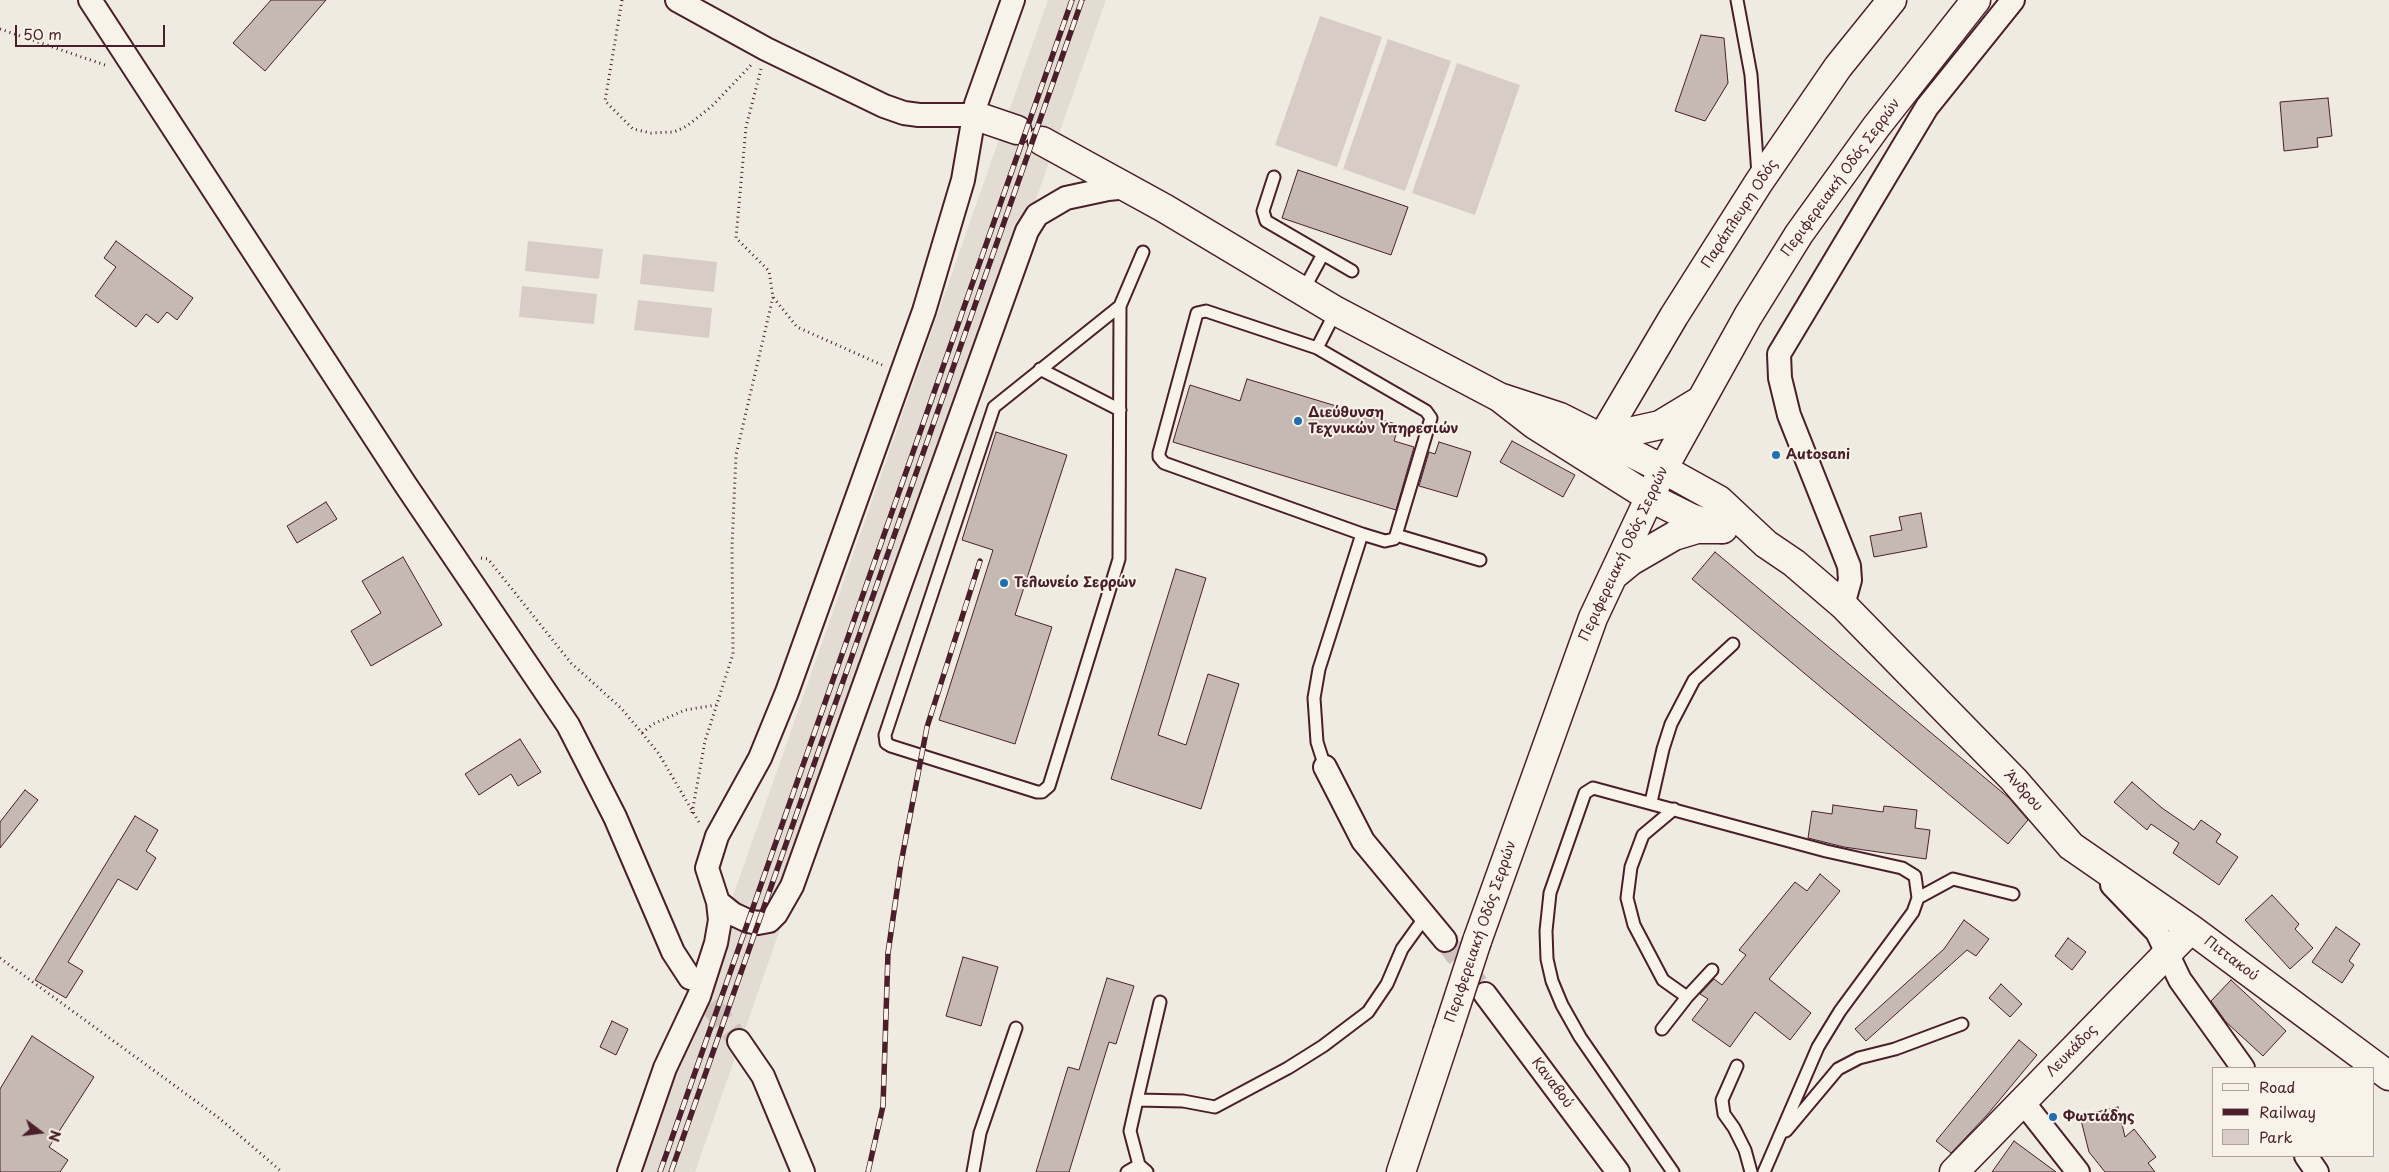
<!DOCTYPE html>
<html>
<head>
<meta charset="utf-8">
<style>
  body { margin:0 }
  #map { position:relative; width:2389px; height:1172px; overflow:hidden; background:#f0ebe0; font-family:"Playpen Sans",sans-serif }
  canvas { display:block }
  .legend { position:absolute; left:2212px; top:1067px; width:162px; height:90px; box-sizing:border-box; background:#f7f3e8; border:1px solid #b29e9c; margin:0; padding:6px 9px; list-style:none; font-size:15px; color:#4a1f2b }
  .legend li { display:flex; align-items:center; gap:10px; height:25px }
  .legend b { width:25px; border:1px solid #b29e9c }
  .north { position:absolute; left:15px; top:1107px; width:50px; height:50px; -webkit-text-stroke:4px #f7f3e8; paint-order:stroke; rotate:105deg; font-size:14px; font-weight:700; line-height:20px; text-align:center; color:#4a1f2b }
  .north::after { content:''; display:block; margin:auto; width:18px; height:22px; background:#4a1f2b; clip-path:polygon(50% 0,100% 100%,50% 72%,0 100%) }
  .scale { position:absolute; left:15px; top:25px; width:150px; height:22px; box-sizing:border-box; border:2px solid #4a1f2b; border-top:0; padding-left:6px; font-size:15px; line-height:18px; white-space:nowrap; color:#4a1f2b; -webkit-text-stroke:4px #f7f3e8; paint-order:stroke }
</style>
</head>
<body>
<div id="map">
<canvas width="2389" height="1172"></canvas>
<ul class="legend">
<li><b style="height:6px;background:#f7f3e8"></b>Road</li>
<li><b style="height:6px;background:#4a1f2b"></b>Railway</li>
<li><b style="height:14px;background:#d8cdc6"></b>Park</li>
</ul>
<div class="north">N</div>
<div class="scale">50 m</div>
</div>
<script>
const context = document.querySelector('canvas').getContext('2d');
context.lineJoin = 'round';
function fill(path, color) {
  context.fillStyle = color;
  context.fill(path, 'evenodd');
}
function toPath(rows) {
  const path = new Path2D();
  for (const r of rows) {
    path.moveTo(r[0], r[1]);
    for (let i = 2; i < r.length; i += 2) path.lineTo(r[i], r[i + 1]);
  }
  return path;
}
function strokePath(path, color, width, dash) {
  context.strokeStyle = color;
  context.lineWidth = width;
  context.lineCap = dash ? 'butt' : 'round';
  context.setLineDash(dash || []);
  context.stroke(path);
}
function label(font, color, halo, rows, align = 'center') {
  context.font = font + ' "Playpen Sans",sans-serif';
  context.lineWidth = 4;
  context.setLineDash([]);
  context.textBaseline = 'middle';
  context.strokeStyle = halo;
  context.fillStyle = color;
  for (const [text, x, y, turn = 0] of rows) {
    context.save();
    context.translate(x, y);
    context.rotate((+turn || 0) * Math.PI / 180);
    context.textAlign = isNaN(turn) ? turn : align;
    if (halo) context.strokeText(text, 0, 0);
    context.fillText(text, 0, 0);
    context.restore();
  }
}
fill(toPath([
  [1048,0,1106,0,695,1172,636,1172]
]), '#e3dcd2');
fill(toPath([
  [1320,16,1382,37,1337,167,1275,145],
  [1388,39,1451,61,1405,191,1343,169],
  [1457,63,1520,85,1475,215,1412,193],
  [528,241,603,249,599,279,525,271],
  [643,254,717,262,714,292,640,284],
  [522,286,597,294,594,324,519,317],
  [638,300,712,308,709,338,634,330]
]), '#d8cdc6');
const building = toPath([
  [271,0,326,0,265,71,233,43,271,0],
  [1701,35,1724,38,1728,83,1705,121,1675,111,1701,35],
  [2328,98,2332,136,2317,138,2318,147,2284,151,2280,102,2328,98],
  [1298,170,1408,207,1391,255,1282,218,1298,170],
  [116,241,193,298,177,320,167,312,158,323,146,314,136,327,95,296,116,267,104,258,116,241],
  [1247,379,1399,425,1394,441,1414,447,1396,510,1173,442,1190,385,1240,401,1247,379],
  [996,432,1067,455,1015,615,1052,627,1015,744,939,720,993,550,962,540,996,432],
  [1512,441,1575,475,1563,497,1500,462,1512,441],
  [1439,442,1471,452,1457,497,1419,486,1429,452,1435,454,1439,442],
  [326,502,337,519,297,543,287,526,326,502],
  [1921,513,1927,547,1874,557,1870,536,1902,530,1899,517,1921,513],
  [1715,552,2009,798,2028,820,2008,844,1692,579,1715,552],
  [403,557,442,625,371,666,351,631,381,613,362,581,403,557],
  [1176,569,1206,578,1158,735,1186,745,1208,674,1239,684,1201,809,1111,779,1176,569],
  [520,739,541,772,518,786,511,774,479,795,465,774,520,739],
  [2132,782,2162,808,2194,830,2201,820,2221,834,2216,842,2238,857,2219,885,2173,853,2179,843,2151,824,2147,830,2114,802,2132,782],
  [25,790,38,800,0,848,0,822,25,790],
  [1833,805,1883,812,1884,806,1917,810,1915,828,1930,830,1926,859,1844,847,1808,838,1812,811,1832,814,1833,805],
  [135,816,158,830,146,851,156,858,137,890,118,879,68,962,83,971,66,998,35,980,135,816],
  [1820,874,1840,891,1769,979,1811,1013,1790,1040,1755,1012,1730,1047,1692,1020,1708,999,1700,994,1714,979,1722,985,1746,955,1739,950,1795,882,1807,891,1820,874],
  [2272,895,2299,924,2295,929,2313,948,2290,969,2245,920,2272,895],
  [1964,920,1989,939,1976,956,1967,950,1866,1041,1855,1029,1944,949,1964,920],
  [2336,927,2360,944,2349,961,2354,965,2342,983,2312,962,2336,927],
  [2068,938,2086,952,2072,970,2055,956,2068,938],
  [963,957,998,967,981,1026,946,1016,963,957],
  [1107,978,1134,986,1116,1044,1109,1042,1069,1172,1036,1172,1068,1067,1079,1070,1107,978],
  [2231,980,2286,1031,2263,1056,2226,1022,2211,1001,2231,980],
  [2001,984,2022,1004,2010,1017,1989,998,2001,984],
  [612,1021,628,1029,616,1055,600,1047,612,1021],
  [32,1036,94,1077,49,1147,68,1160,60,1172,0,1172,0,1089,32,1036],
  [2019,1040,2037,1055,1987,1115,1951,1153,1936,1141,2019,1040],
  [2118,1107,2125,1137,2134,1129,2156,1157,2148,1163,2155,1172,2105,1172,2089,1152,2080,1116,2118,1107],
  [2014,1141,2056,1172,1992,1172,2014,1141]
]);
fill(building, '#c6b8b3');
strokePath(building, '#4a1f2b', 1);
strokePath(toPath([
  [1445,940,1485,994],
  [690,978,739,1041]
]), '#cfc2bc', 22, [22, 11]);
const lane = toPath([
  [1737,0,1751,75,1758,175],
  [1274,177,1263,211,1266,221,1352,271],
  [1303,291,1323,254],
  [1120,306,994,407,885,735,886,743,891,746,1037,792,1042,792,1049,786,1119,559,1120,306,1143,252],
  [1317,348,1426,411,1431,418,1396,535,1394,539,1385,541,1362,534],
  [1040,369,1120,410],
  [1396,535,1480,560],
  [1325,767,1317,742,1314,698,1319,669,1362,534,1164,463,1159,457,1159,453,1197,313,1206,311,1317,348,1336,311],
  [1651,802,1663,749,1671,724,1694,680,1733,644],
  [1918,898,1953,879,2013,894],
  [1687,997,1712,970],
  [1662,1029,1687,997,1663,980,1634,925,1627,898,1631,867,1643,835,1674,809],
  [1737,1066,1722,1100,1724,1114,1734,1128,1745,1150,1751,1172],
  [1137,1100,1160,1002],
  [1786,1131,1838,1069,1859,1058,1895,1049,1962,1024],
  [973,1172,980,1133,1016,1028],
  [1127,1172,1139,1165],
  [1147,1172,1139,1165,1130,1131,1137,1100,1183,1101,1215,1107,1288,1068,1323,1046,1368,1012,1387,984,1402,949,1425,917],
  [1673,1172,1580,1037,1562,1005,1552,981,1547,959,1546,931,1550,893,1585,793,1593,788,1826,851,1902,868,1915,876,1918,898,1913,912,1840,1011,1818,1047,1764,1172]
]);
const street = toPath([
  [90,0,405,484,568,725,615,817,673,952,690,978],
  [677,0,766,49,884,106,904,113,919,115,973,115],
  [1843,605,1850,580,1849,566,1789,415,1780,378,1779,354,1927,107,2013,0],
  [1325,767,1363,841,1445,940],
  [2112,885,2157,932,2180,980,2243,1068],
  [718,902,733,914,748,921,758,923,769,921,776,914,792,886,1027,231,1037,215,1066,198,1108,189,1128,187],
  [1485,994,1618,1172],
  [739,1041,763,1076,803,1172],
  [2023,1102,2078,1172],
  [2306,1156,2317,1172],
  [629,1172,665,1068,699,996,716,943,720,920,718,902,707,868,717,836,760,758,787,692,924,311,963,180,976,104,1013,0]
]);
const secondary = toPath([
  [973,115,1017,130],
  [1042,141,1164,208,1336,311,1499,397,1535,425,1649,497,1691,518,1723,529],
  [1499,397,1560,417,1663,469,1719,500,1766,544,1794,563,1843,605,2014,780,2071,846,2191,929,2389,1076],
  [1602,438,1674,316,1759,182,1838,67,1892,0],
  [1954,1172,2191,929]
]);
const primary = toPath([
  [1602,438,1660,425,1698,402],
  [1614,575,1631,561,1674,536,1697,529,1721,529],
  [1477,941,1593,618,1663,469,1748,316,1799,234,1876,127,1976,0],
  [1401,1172,1447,1033]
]);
strokePath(lane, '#4a1f2b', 15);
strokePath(street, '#4a1f2b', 26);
strokePath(secondary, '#4a1f2b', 31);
strokePath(primary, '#4a1f2b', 31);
strokePath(toPath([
  [622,0,605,101,633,129,651,133,674,132,687,126,712,106,752,64],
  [0,29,108,66],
  [761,69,746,127,736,238,769,271,773,297,797,327,882,365],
  [481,558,488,559,571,663,621,708,642,733,659,754,700,824],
  [642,733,653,724,685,710,716,705],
  [692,813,705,741,733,654,732,547,736,455,773,297],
  [0,958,219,1118,282,1172]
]), '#4a1f2b', 3, [1, 4]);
strokePath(lane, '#f7f3e8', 11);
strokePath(street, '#f7f3e8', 22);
strokePath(secondary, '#f7f3e8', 28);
strokePath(primary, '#f7f3e8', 28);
const rail = toPath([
  [660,1172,1072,0],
  [671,1172,1082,0],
  [868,1172,883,1106,888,953,901,863,927,727,980,561]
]);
strokePath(rail, '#4a1f2b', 5.5);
strokePath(rail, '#f7f3e8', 4, [11]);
const primaryBridge = toPath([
  [1447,1033,1477,941]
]);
strokePath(primaryBridge, '#4a1f2b', 31, []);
strokePath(primaryBridge, '#f7f3e8', 28);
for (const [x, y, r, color] of [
  [1298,421,5,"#1f6fb2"],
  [1776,455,5,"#1f6fb2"],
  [1004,583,5,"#1f6fb2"],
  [2053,1117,5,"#1f6fb2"]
]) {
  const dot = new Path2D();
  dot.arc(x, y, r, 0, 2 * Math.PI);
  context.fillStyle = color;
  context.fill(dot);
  strokePath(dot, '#f7f3e8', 2);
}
label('14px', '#4a1f2b', '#f7f3e8', [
  ["Περιφερειακή Οδός Σερρών",1841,178,-54],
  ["Παράπλευρη Οδός",1740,214,-57],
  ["Περιφερειακή Οδός Σερρών",1624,554,-65],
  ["Άνδρου",2023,791,48],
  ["Περιφερειακή Οδός Σερρών",1481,932,-71],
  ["Πιττακού",2231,959,37],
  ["Λευκάδος",2072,1051,-46],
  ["Καναβού",1552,1083,53]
]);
label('bold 14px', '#4a1f2b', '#f7f3e8', [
  ["Διεύθυνση",1308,413],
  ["Τεχνικών Υπηρεσιών",1308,429],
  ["Autosani",1786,455],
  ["Τελωνείο Σερρών",1014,583],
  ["Φωτιάδης",2063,1117]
], 'left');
</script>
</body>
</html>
